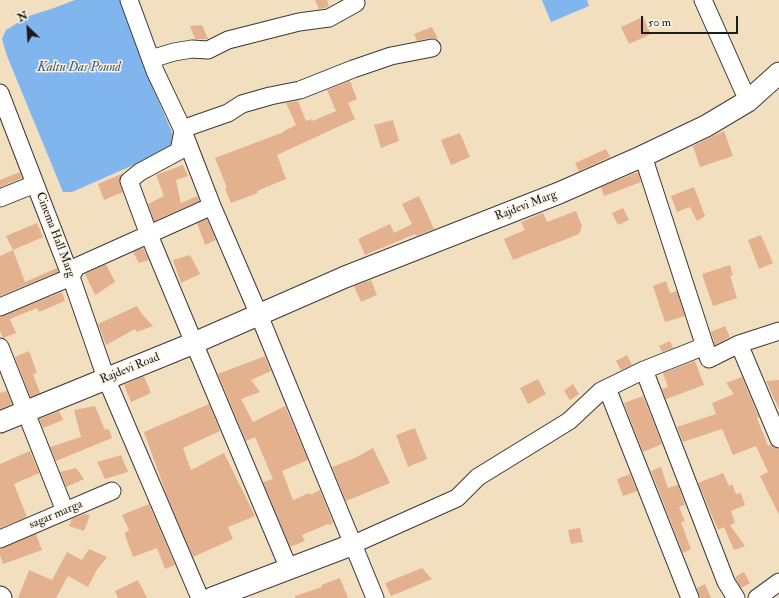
<!DOCTYPE html>
<html>
<head>
<meta charset="utf-8">
<style>
  body { margin:0 }
  #map { position:relative; width:779px; height:598px; overflow:hidden; background:#f1dfc0; font-family:"IM FELL Double Pica",serif }
  canvas { display:block }
  .north { position:absolute; left:8px; top:8px; width:40px; height:40px; -webkit-text-stroke:3px #fcf5e5; paint-order:stroke; rotate:335deg; font-size:11px; font-weight:700; line-height:16px; text-align:center; color:#1c1c1c }
  .north::after { content:''; display:block; margin:auto; width:14px; height:18px; background:#1c1c1c; clip-path:polygon(50% 0,100% 100%,50% 72%,0 100%) }
  .scale { position:absolute; left:641px; top:16px; width:97px; height:18px; box-sizing:border-box; border:2px solid #1c1c1c; border-top:0; padding-left:5px; font-size:12px; line-height:14px; white-space:nowrap; color:#1c1c1c; -webkit-text-stroke:3px #fcf5e5; paint-order:stroke }
</style>
</head>
<body>
<div id="map">
<canvas width="779" height="598"></canvas>
<div class="north">N</div>
<div class="scale">50 m</div>
</div>
<script>
const context = document.querySelector('canvas').getContext('2d');
context.lineJoin = 'round';
function fill(path, color) {
  context.fillStyle = color;
  context.fill(path, 'evenodd');
}
function toPath(rows) {
  const path = new Path2D();
  for (const r of rows) {
    path.moveTo(r[0], r[1]);
    for (let i = 2; i < r.length; i += 2) path.lineTo(r[i], r[i + 1]);
  }
  return path;
}
function strokePath(path, color, width, dash) {
  context.strokeStyle = color;
  context.lineWidth = width;
  context.lineCap = dash ? 'butt' : 'round';
  context.setLineDash(dash || []);
  context.stroke(path);
}
function label(font, color, halo, rows, align = 'center') {
  context.font = font + ' "IM FELL Double Pica",serif';
  context.lineWidth = 3;
  context.setLineDash([]);
  context.textBaseline = 'middle';
  context.strokeStyle = halo;
  context.fillStyle = color;
  for (const [text, x, y, turn = 0] of rows) {
    context.save();
    context.translate(x, y);
    context.rotate((+turn || 0) * Math.PI / 180);
    context.textAlign = isNaN(turn) ? turn : align;
    if (halo) context.strokeText(text, 0, 0);
    context.fillText(text, 0, 0);
    context.restore();
  }
}
fill(toPath([
  [75,0,121,0,149,79,177,144,175,151,138,163,72,192,63,192,7,56,2,39,6,30,29,16,54,8],
  [542,0,587,0,589,6,551,22]
]), '#81b5ee');
fill(toPath([
  [315,0,327,0,329,7,319,9],
  [643,17,651,34,629,44,621,27],
  [202,25,208,39,195,39,190,26],
  [432,27,438,39,430,38,417,41,414,34],
  [350,81,357,99,348,103,355,119,277,155,286,179,257,191,258,193,231,203,225,189,227,188,215,158,284,132,284,131,296,125,286,103,298,101,306,121,312,119,313,121,336,111,327,90],
  [393,120,399,141,381,148,374,125],
  [724,131,733,156,700,167,693,146],
  [460,133,470,157,451,165,441,140],
  [606,149,610,157,579,171,575,163],
  [183,165,188,176,176,180,181,203,197,196,199,201,154,221,148,204,164,196,156,175],
  [20,172,22,178,0,187,0,180],
  [638,172,641,182,604,196,601,187],
  [121,174,120,184,123,192,104,200,98,184],
  [694,187,705,216,697,221,690,207,677,212,671,196],
  [419,196,434,229,416,236,415,234,365,255,358,239,390,224,394,233,412,224,402,204],
  [623,208,629,220,618,225,612,213],
  [576,211,582,226,579,234,513,260,504,239,525,230,521,222,543,213,547,222],
  [207,219,216,240,205,245,197,223],
  [37,223,43,237,13,250,25,282,57,268,58,272,0,296,0,256,13,250,6,236],
  [761,235,773,263,759,269,748,240],
  [143,248,149,260,139,263,133,252],
  [190,255,200,274,181,283,173,260],
  [106,264,115,282,95,295,85,274],
  [730,265,733,275,730,276,737,298,713,306,702,274],
  [371,280,377,295,361,302,354,286],
  [666,281,670,293,677,291,685,316,665,322,653,286],
  [62,292,65,301,39,312,37,308,10,319,16,333,3,338,0,331,0,317],
  [137,306,142,314,153,326,137,332,135,329,106,345,98,324],
  [725,326,730,337,715,345,711,332],
  [670,341,673,348,662,352,659,346],
  [29,351,37,373,33,374,40,393,30,397,15,357],
  [627,355,632,365,621,370,616,361],
  [265,356,271,371,251,380,260,392,241,399,253,422,285,406,308,460,282,471,293,500,309,493,310,495,320,490,333,523,329,525,328,524,302,535,305,541,290,547,263,482,273,479,255,437,246,441,218,374],
  [695,361,704,385,666,399,662,389,668,387,663,373],
  [144,376,151,393,131,402,124,385],
  [742,377,759,418,757,418,768,446,771,444,773,447,779,449,779,515,760,476,768,472,756,446,733,455,722,429,683,442,677,427,716,414,712,403,734,394,726,383],
  [538,379,546,394,528,404,520,388],
  [779,380,779,409,766,381],
  [573,384,579,394,570,400,564,391],
  [7,391,12,404,0,409,0,393],
  [643,396,662,444,643,452,624,403],
  [209,404,220,431,183,448,191,470,224,453,255,516,228,527,233,539,193,557,167,496,144,432],
  [95,406,105,430,109,429,112,438,56,461,50,447,81,437,74,410],
  [59,411,63,420,43,428,39,419],
  [415,428,427,459,408,467,396,435],
  [373,448,390,483,346,501,332,467,353,459],
  [30,451,39,473,14,484,27,517,0,528,0,464],
  [121,455,128,472,105,479,97,462],
  [661,467,668,488,678,485,685,505,679,507,685,521,681,522,691,549,683,553,651,471],
  [76,468,84,479,66,487,60,472],
  [723,473,729,486,732,484,736,494,741,493,745,505,731,511,735,523,730,525,745,546,734,550,724,527,718,530,698,483],
  [630,474,637,491,623,496,617,479],
  [149,504,175,565,165,569,157,548,133,557,126,538,125,533,129,530,122,515],
  [85,514,90,515,84,531,69,526,72,519],
  [580,528,583,542,571,544,568,530],
  [36,534,42,550,3,564,0,555,0,549],
  [89,549,107,557,96,571,88,587,68,576,56,598,18,598,29,570,52,580,67,552,82,560],
  [422,568,432,579,391,596,385,583],
  [744,572,750,583,741,588,735,577],
  [340,578,348,598,295,598,295,596,322,587,321,585],
  [138,580,147,598,118,598,115,591],
  [705,584,711,598,700,598,697,588]
]), '#e4b18f');
const minor = toPath([
  [129,0,155,71,181,126,212,206,259,315,375,598],
  [703,0,748,101],
  [151,59,174,52,192,49,208,50,228,40,299,22,329,18,356,3],
  [0,93,71,277,106,378,200,598],
  [182,129,228,113,242,104,270,96,300,90,353,69,391,56,432,48],
  [183,131,179,151,140,172,129,181,149,235,194,343,289,569],
  [643,156,709,359,739,344,779,331],
  [0,198,35,184],
  [0,307,71,277,76,267,212,206],
  [739,344,779,439],
  [0,347,65,511],
  [644,370,726,582,736,598],
  [607,388,690,598],
  [0,539,112,491],
  [354,544,457,498,478,477,569,421,601,391,644,370,705,346],
  [757,598,779,582]
]);
const major = toPath([
  [0,422,194,343,345,277,559,193,643,156,706,126,748,101,779,73],
  [0,597,1,598],
  [212,598,354,544]
]);
strokePath(minor, '#3c3935', 19);
strokePath(major, '#3c3935', 23);
strokePath(minor, '#fff', 17);
strokePath(major, '#fff', 21);
label('12px', '#1c1c1c', '#fcf5e5', [
  ["Rajdevi Marg",526,206,-21],
  ["Cinema Hall Marg",55,235,69],
  ["Rajdevi Road",130,369,-22],
  ["sagar marga",56,515,-23]
]);
label('italic 13px', '#445970', '#fcf5e5', [
  ["Kaltu Das Pound",79,68]
]);
</script>
</body>
</html>
